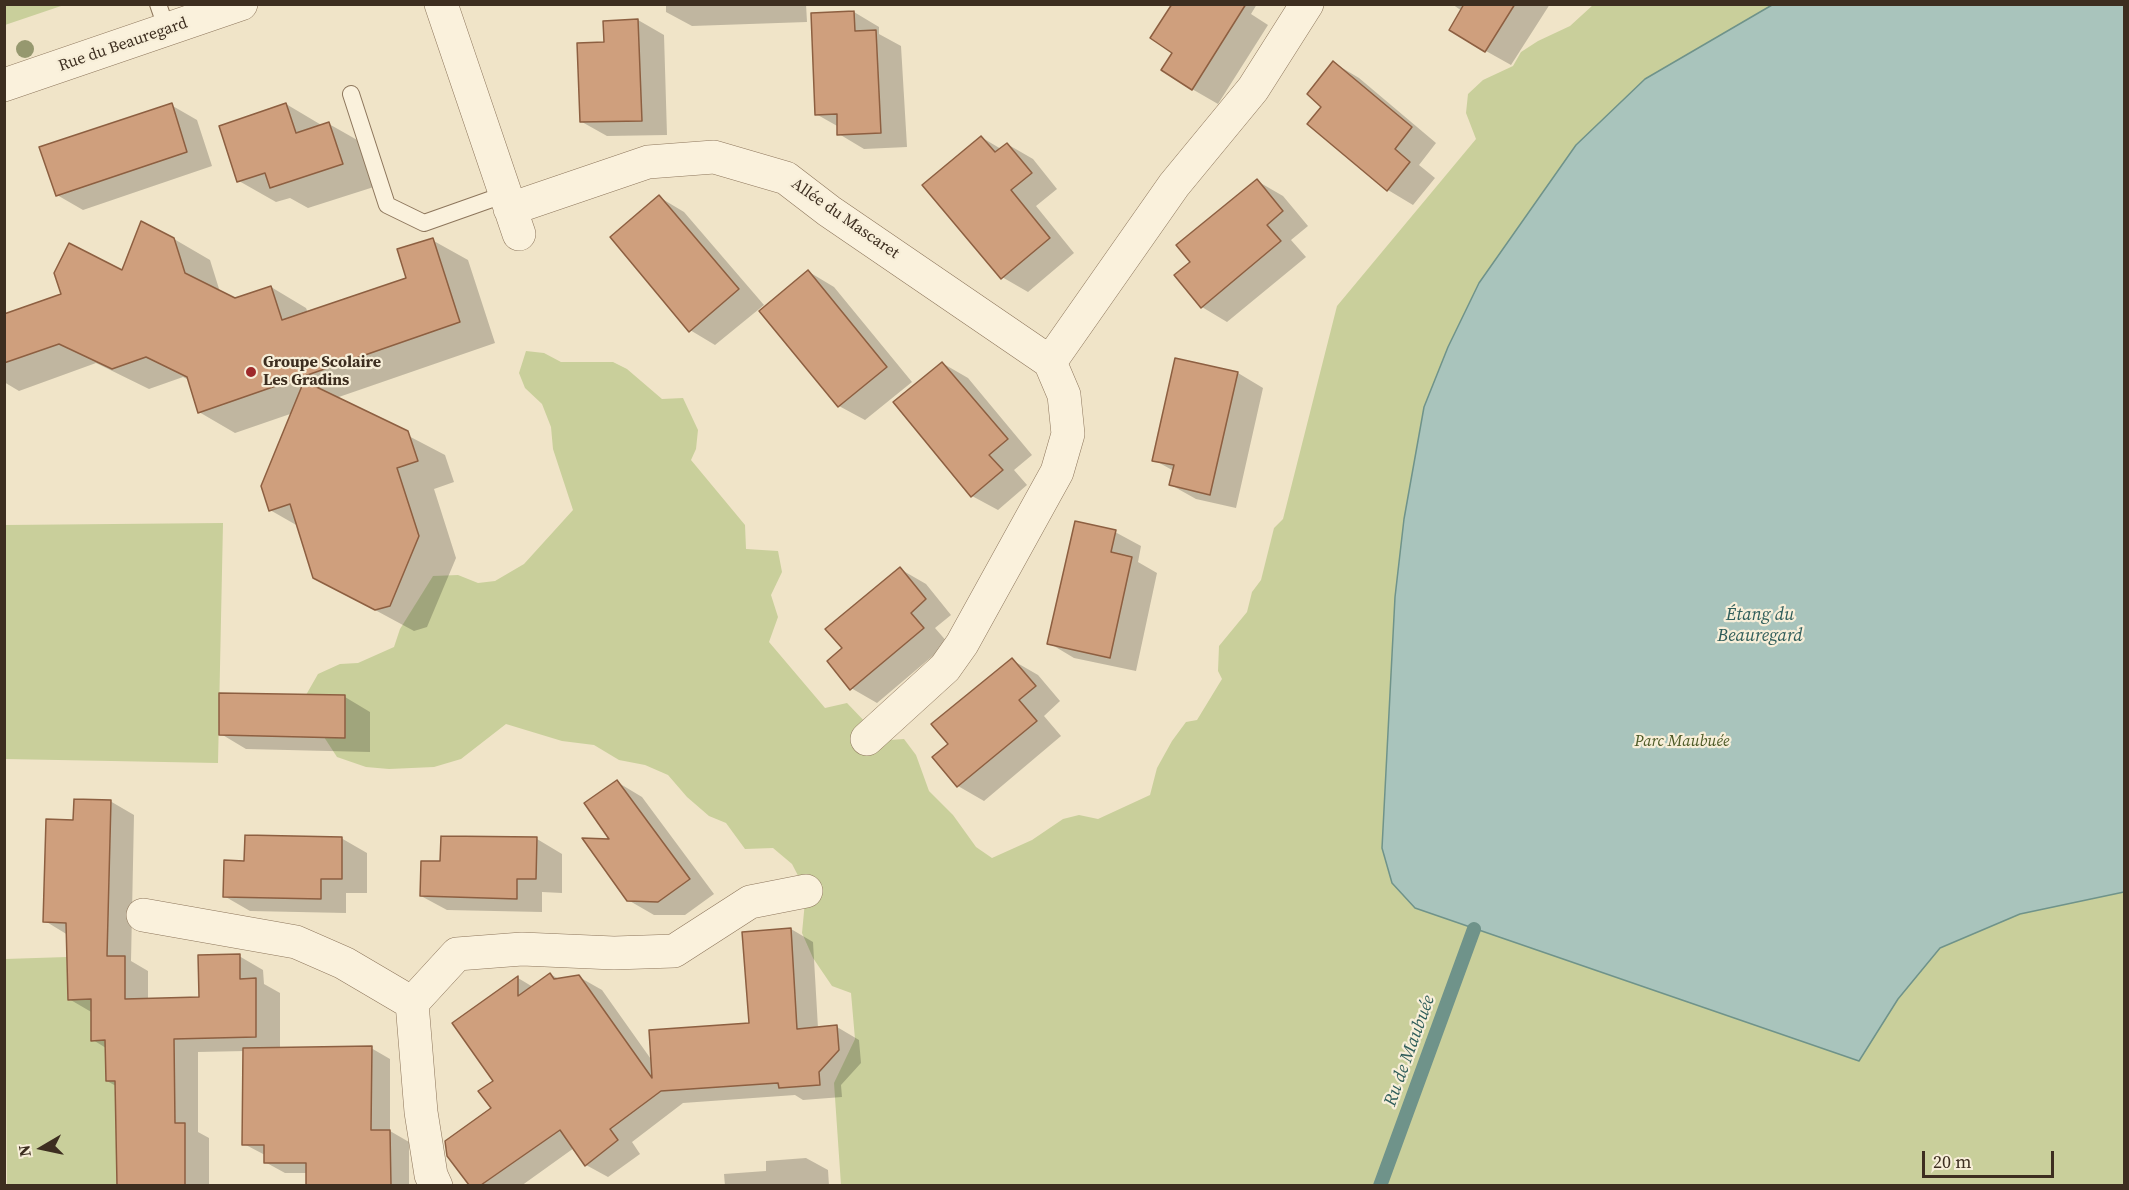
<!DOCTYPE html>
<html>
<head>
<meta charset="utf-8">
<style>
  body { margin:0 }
  #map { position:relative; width:2129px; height:1190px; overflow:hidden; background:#f0e4c8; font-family:"Source Serif 4",serif }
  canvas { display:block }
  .frame { position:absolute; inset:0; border:6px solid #3d2e20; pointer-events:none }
  .north { position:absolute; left:12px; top:1118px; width:60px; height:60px; -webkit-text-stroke:4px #f7eed8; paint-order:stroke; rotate:261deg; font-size:16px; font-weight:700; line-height:24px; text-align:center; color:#3d2e20 }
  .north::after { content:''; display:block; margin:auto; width:21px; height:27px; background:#3d2e20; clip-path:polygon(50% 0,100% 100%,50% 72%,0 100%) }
  .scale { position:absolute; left:1922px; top:1151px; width:132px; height:27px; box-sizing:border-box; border:3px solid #3d2e20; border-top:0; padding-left:8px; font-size:18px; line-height:21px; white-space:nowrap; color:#3d2e20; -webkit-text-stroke:4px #f7eed8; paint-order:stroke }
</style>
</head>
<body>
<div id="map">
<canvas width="2129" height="1190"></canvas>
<div class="frame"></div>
<div class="north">N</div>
<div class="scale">20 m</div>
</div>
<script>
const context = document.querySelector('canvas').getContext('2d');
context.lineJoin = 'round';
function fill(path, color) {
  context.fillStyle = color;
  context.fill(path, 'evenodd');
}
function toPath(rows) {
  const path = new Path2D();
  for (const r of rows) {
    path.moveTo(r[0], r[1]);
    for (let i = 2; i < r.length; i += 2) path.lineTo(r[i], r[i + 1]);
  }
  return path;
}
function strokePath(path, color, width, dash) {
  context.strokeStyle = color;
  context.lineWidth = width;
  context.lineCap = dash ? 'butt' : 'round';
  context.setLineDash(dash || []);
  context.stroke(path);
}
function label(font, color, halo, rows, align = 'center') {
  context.font = font + ' "Source Serif 4",serif';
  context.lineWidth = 4.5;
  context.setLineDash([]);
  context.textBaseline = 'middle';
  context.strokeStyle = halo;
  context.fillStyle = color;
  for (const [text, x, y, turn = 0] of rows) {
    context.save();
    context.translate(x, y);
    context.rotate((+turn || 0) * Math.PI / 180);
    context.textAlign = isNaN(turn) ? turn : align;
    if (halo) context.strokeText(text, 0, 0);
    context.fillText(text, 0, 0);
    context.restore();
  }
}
fill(toPath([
  [5,4,64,4,64,5,5,25],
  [1593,5,2124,5,2124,1185,841,1185,834,1083,855,1039,851,993,832,986,813,958,802,933,806,891,792,864,773,848,745,849,726,823,709,816,687,797,668,775,645,765,619,760,594,745,562,741,506,724,461,759,434,767,389,769,366,767,337,757,324,737,345,738,345,696,306,695,318,674,340,664,358,663,394,647,400,629,433,576,458,575,478,583,495,581,524,564,573,510,553,449,551,427,542,404,525,388,519,373,526,351,544,353,561,362,613,362,627,369,662,399,683,398,698,430,696,449,691,460,745,525,746,549,778,551,782,572,771,595,778,617,769,642,825,708,847,703,869,726,890,740,904,739,916,755,929,791,953,815,976,847,992,858,1032,840,1063,819,1079,815,1098,819,1150,795,1157,768,1172,741,1186,722,1197,720,1222,679,1218,671,1219,646,1247,612,1252,592,1261,580,1274,528,1283,519,1337,306,1476,139,1466,113,1468,94,1483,80,1513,66,1521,52,1538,41,1570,26],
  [223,523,218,763,5,759,5,525],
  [67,957,68,1000,91,999,92,1041,105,1040,106,1081,115,1081,117,1185,7,1185,5,959]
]), '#c9cf9b');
const water = toPath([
  [1772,5,2124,5,2124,892,2020,914,1940,948,1898,999,1859,1061,1415,908,1392,883,1382,848,1395,597,1404,519,1424,407,1448,347,1479,283,1576,145,1645,79,1772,5]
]);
fill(water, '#a9c4bc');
strokePath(water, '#6f938a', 1.5);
fill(toPath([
  [666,4,806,4,807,22,692,26,666,12],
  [1173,4,1257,4,1251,14,1268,25,1218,104,1192,89,1174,52],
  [1452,4,1550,4,1511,65,1486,51,1462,11],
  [854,12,879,27,879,34,901,46,907,147,864,149,839,134,839,127,816,114],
  [638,20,664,35,667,135,607,136,582,122,606,43],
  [1334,63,1359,78,1436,143,1419,165,1435,178,1413,205,1388,190,1323,106],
  [286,104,323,126,329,124,366,145,380,185,308,208,290,198,276,202,239,181],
  [171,105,197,120,212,166,83,210,57,195],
  [981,137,1001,149,1007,144,1033,159,1057,189,1036,206,1074,253,1028,292,1002,277],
  [1257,181,1283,196,1308,226,1291,240,1306,257,1227,322,1202,307,1192,262],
  [659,197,684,212,764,305,715,345,690,330],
  [174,239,210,260,220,292,235,299,271,287,306,308,308,313,408,279,432,240,468,260,495,343,336,398,445,455,454,482,434,489,456,558,427,627,414,631,314,577,298,526,270,510,293,413,235,433,199,412,189,380,183,377,149,389,96,363,19,391,4,382,4,316,122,272],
  [809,272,834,287,912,382,865,420,839,406],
  [1177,360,1238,373,1263,388,1236,508,1196,499,1171,485,1174,471,1154,460],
  [942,363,968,378,1032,455,1014,470,1027,485,998,510,972,496],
  [1115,532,1141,546,1138,562,1157,573,1136,671,1074,658,1049,643],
  [900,569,926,584,951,615,935,628,948,643,877,703,851,688,844,648],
  [1012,660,1038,675,1060,701,1044,716,1061,736,984,801,958,786,950,745],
  [345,697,370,712,370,752,246,749,221,734],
  [617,782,642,797,714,894,685,915,654,915,628,900,612,840],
  [110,801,134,815,131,961,148,971,148,1000,200,998,239,956,263,970,264,984,280,993,280,1049,371,1048,390,1059,390,1131,409,1142,409,1186,308,1186,308,1173,285,1173,265,1162,265,1155,244,1144,245,1051,198,1052,198,1132,209,1138,209,1186,119,1186,116,1086,107,1081,106,1048,93,1040,93,1013,69,999,68,935,45,921,75,821],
  [341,838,367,853,367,893,346,893,346,913,250,911,224,896,246,862],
  [537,839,562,854,562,893,542,892,542,912,447,910,421,896,442,862],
  [791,929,813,942,818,1028,837,1027,859,1040,861,1063,841,1085,842,1097,803,1100,795,1095,683,1103,632,1142,640,1154,608,1177,586,1165,574,1148,521,1186,471,1186,448,1155,493,1109,495,1081,454,1024,518,978,533,987,550,974,559,979,579,977,602,990,653,1062,750,1025],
  [806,1158,828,1170,829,1186,725,1186,724,1174,766,1171,766,1161]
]), '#0003');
strokePath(toPath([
  [1380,1186,1474,929]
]), '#6f938a', 14);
const building = toPath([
  [1172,4,1246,4,1192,90,1161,70,1172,53,1150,38,1172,4],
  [1464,4,1515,4,1485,52,1449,30,1464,4],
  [854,11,855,31,876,30,881,133,837,135,837,114,815,115,811,13,854,11],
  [638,19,642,121,580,122,577,43,604,42,603,21,638,19],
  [1333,61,1412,127,1395,149,1410,162,1387,191,1307,124,1321,107,1307,94,1333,61],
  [172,103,187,152,56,196,39,147,172,103],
  [286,103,296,133,329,122,343,164,270,188,265,173,237,182,219,126,286,103],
  [981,136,995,152,1007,143,1032,173,1011,190,1050,238,1001,279,922,185,981,136],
  [1257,179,1283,211,1267,225,1281,241,1201,308,1174,275,1190,262,1176,245,1257,179],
  [659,195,739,289,689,332,610,237,659,195],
  [141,221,174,238,185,273,235,298,271,286,282,320,406,278,397,249,433,238,460,322,198,413,187,377,146,357,112,369,59,344,4,363,4,314,61,294,54,273,69,243,122,270,141,221],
  [808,270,887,367,838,407,759,311,808,270],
  [1175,358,1238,372,1210,495,1169,485,1174,465,1152,461,1175,358],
  [942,362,1008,439,989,455,1003,470,971,497,893,402,942,362],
  [304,381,408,431,418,461,397,468,419,536,390,606,375,610,313,578,290,504,269,511,261,486,304,381],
  [1075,521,1116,530,1111,552,1132,557,1110,658,1047,644,1075,521],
  [900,567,926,599,911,613,924,628,850,690,827,661,842,648,825,629,900,567],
  [1012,658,1036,686,1019,700,1037,721,957,787,932,757,948,744,931,724,1012,658],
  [219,693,345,695,345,738,219,735,219,693],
  [617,780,690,879,658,902,627,901,582,838,609,839,584,803,617,780],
  [74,799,111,800,107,956,125,956,125,999,199,997,198,955,240,954,240,979,256,978,256,1037,174,1039,175,1123,185,1123,185,1185,117,1185,115,1081,106,1081,105,1040,91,1041,91,999,68,1000,66,923,43,922,46,819,73,820,74,799],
  [245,835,342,837,342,879,321,879,321,899,223,897,224,860,244,861,245,835],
  [441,836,537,837,536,879,517,879,517,899,420,896,421,861,440,861,441,836],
  [791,928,797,1029,837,1025,839,1050,819,1072,820,1085,779,1088,778,1083,661,1091,610,1129,618,1140,585,1166,560,1130,481,1185,469,1185,447,1156,445,1141,491,1108,478,1091,493,1081,452,1023,518,976,518,996,550,973,554,979,579,975,652,1078,649,1030,749,1023,742,932,791,928],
  [372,1046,371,1130,390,1130,391,1185,306,1185,306,1163,264,1163,264,1145,242,1145,243,1048,372,1046]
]);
fill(building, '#cf9f7d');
strokePath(building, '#8d5f41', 1.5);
const service = toPath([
  [158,4,167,30],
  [351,94,387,205,424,223,506,194]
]);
const minor = toPath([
  [441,4,519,234],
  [4,85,241,4],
  [510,209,648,162,714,157,786,178,829,211,1050,362,1064,395,1068,434,1057,472,962,644,945,668,867,739],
  [1050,362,1174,185,1253,89,1307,4],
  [143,915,296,942,344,963,412,1003,457,954,522,949,614,953,674,951,750,902,806,891],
  [412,1003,421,1112,431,1175,436,1186]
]);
strokePath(service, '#8d765c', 18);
strokePath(minor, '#8d765c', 34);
strokePath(service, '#faf1dc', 16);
strokePath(minor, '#faf1dc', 33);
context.fillStyle = '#96986f';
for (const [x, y] of [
  [25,49]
]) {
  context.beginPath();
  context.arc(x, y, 9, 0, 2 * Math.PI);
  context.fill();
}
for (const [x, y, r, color] of [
  [251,372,6,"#9e2a2b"]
]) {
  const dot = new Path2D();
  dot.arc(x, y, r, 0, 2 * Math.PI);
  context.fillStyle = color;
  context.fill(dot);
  strokePath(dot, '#f7eed8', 2);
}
label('16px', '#3d2e20', '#f7eed8', [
  ["Rue du Beauregard",123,45,-19],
  ["Allée du Mascaret",845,219,35]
]);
label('bold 16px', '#3d2e20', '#f7eed8', [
  ["Groupe Scolaire",263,363],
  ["Les Gradins",263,381]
], 'left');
label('italic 16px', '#4d5a26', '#f7eed8', [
  ["Parc Maubuée",1682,742]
]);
label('italic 18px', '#2f5d5a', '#f7eed8', [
  ["Étang du",1760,615],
  ["Beauregard",1760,636],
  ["Ru de Maubuée",1410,1051,-70]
]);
</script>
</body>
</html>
